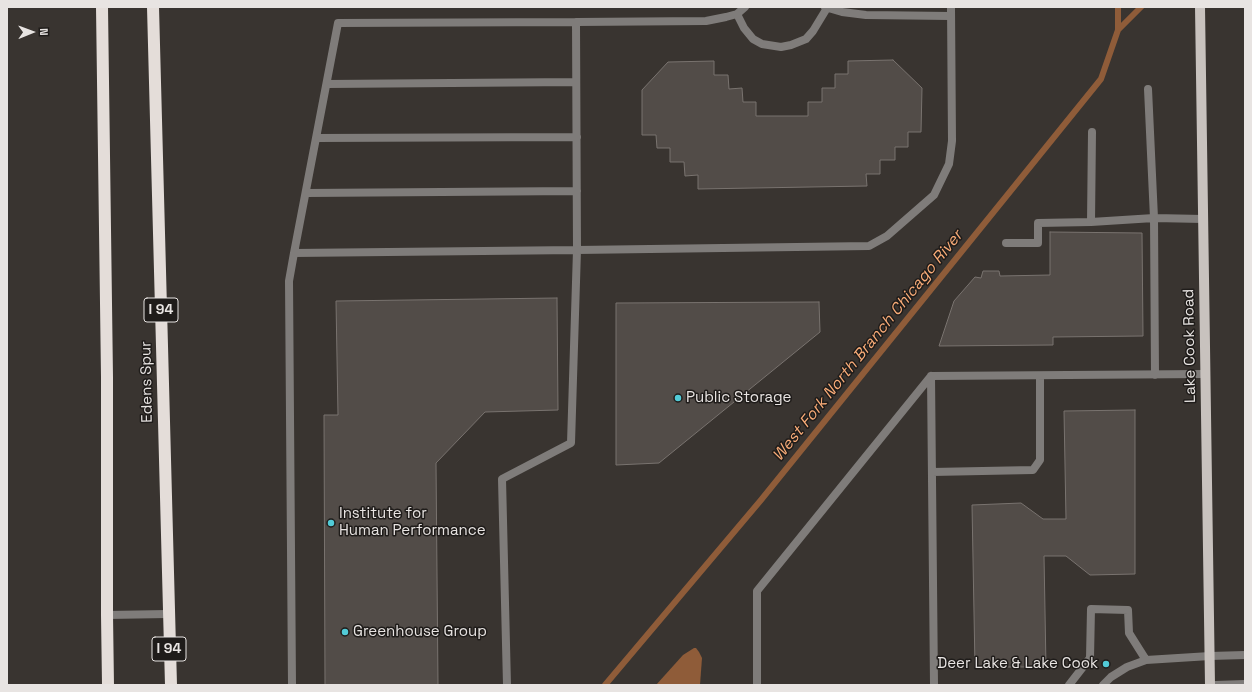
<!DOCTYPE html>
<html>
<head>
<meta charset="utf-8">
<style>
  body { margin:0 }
  #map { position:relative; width:1252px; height:692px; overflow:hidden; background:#393430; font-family:"Space Grotesk",sans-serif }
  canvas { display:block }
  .frame { position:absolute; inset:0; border:8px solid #e8e4e2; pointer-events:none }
  .north { position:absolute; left:12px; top:12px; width:40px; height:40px; -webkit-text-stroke:3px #1f1c1a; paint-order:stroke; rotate:89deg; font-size:11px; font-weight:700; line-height:16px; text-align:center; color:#e8e4e2 }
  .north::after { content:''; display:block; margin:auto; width:14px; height:18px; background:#e8e4e2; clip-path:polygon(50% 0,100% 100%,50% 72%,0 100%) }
</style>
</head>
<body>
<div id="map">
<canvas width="1252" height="692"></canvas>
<div class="frame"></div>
<div class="north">N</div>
</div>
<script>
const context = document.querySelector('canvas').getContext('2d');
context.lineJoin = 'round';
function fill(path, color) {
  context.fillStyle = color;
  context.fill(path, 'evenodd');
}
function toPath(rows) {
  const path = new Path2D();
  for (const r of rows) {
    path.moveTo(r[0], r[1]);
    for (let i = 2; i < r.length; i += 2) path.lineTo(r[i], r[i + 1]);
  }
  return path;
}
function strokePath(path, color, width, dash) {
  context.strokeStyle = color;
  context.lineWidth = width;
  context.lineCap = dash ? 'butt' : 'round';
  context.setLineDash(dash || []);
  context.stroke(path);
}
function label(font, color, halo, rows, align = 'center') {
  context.font = font + ' "Space Grotesk",sans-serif';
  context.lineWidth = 3;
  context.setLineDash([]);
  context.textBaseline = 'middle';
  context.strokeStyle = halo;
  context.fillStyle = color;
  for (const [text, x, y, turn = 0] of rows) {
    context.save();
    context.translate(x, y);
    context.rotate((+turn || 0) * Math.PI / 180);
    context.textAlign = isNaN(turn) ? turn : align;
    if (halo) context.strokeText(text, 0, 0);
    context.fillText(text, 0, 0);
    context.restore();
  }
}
fill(toPath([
  [694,648,696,648,699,652,702,658,700,685,656,685,683,655]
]), '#8f5c39');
strokePath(toPath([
  [1118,30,1141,7],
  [605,685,761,500,1101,79,1118,30,1118,7]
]), '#8f5c39', 6);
const building = toPath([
  [893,60,922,88,921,132,908,132,908,147,895,147,895,160,880,160,880,174,866,174,867,186,698,189,698,175,685,176,684,162,670,162,670,148,657,148,656,135,642,135,642,90,668,62,714,61,714,75,728,75,729,89,742,88,743,102,756,102,756,116,808,116,808,102,822,102,822,88,835,88,835,74,848,74,848,61,893,60],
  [1050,232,1142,233,1143,336,1053,337,1053,345,939,346,954,301,975,277,981,278,983,271,999,271,1000,276,1050,275,1050,232],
  [557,298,558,410,485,412,436,463,438,685,325,685,324,415,338,415,336,301,557,298],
  [819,302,820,332,659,463,616,465,616,303,819,302],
  [1135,410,1135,574,1090,575,1066,556,1044,556,1046,667,975,667,972,505,1021,503,1043,519,1066,519,1064,411,1135,410]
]);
fill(building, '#524c48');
strokePath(building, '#79736f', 1);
strokePath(toPath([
  [745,7,737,14,726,17,706,21,576,22,577,250,869,246,887,236,934,195,949,164,952,141,951,7],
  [825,7,842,12,866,15,950,16],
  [737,14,744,28,753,39,762,44,781,47,791,45,806,39,813,31,827,8],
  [327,84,576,82],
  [1148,89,1154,218,1155,375],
  [316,138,577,137],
  [306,193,577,191],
  [1091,222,1092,132],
  [1006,243,1038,243,1038,223,1091,222,1154,218,1203,219],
  [931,376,934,685],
  [931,376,1205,374],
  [932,472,1033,470,1040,460,1040,376],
  [107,615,168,614],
  [292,685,289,281,294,253],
  [507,685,502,479,571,443,577,250,294,253,338,23,576,22],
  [757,685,757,591,931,376],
  [1069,685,1090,658,1091,609,1128,610,1129,633,1146,660],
  [1103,685,1111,677,1127,667,1146,660,1210,656]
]), '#7f7c7a', 8);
strokePath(toPath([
  [1210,656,1245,655],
  [1215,685,1245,684]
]), '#7f7c7a', 8);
strokePath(toPath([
  [1200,7,1210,685]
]), '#c8c2be', 10);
strokePath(toPath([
  [102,7,107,377,107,615,108,685],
  [153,7,171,685]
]), '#e4ddd9', 12);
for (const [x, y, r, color] of [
  [678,398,4,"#52cbd7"],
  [331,523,4,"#52cbd7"],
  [345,632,4,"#52cbd7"],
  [1106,664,4,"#52cbd7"]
]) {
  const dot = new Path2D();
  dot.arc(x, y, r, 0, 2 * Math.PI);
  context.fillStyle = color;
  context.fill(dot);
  strokePath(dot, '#1f1c1a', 1.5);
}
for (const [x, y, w] of [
  [161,310,34],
  [169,649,34]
]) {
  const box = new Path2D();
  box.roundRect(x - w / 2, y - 12, w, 24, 3);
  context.fillStyle = '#1f1c1a';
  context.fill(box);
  strokePath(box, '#e8e4e2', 1);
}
label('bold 14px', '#e8e4e2', null, [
  ["I 94",161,310],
  ["I 94",169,649]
]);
label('15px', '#e8e4e2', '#1f1c1a', [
  ["Lake Cook Road",1190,346,-91],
  ["Edens Spur",147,382,-91]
]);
label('15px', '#e8e4e2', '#1f1c1a', [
  ["Public Storage",686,398],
  ["Institute for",339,514],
  ["Human Performance",339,531],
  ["Greenhouse Group",353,632],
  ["Deer Lake & Lake Cook",1098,664,"right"]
], 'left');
label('italic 16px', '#f9ac78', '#1f1c1a', [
  ["West Fork North Branch Chicago River",868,346,-51]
]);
</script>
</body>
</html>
